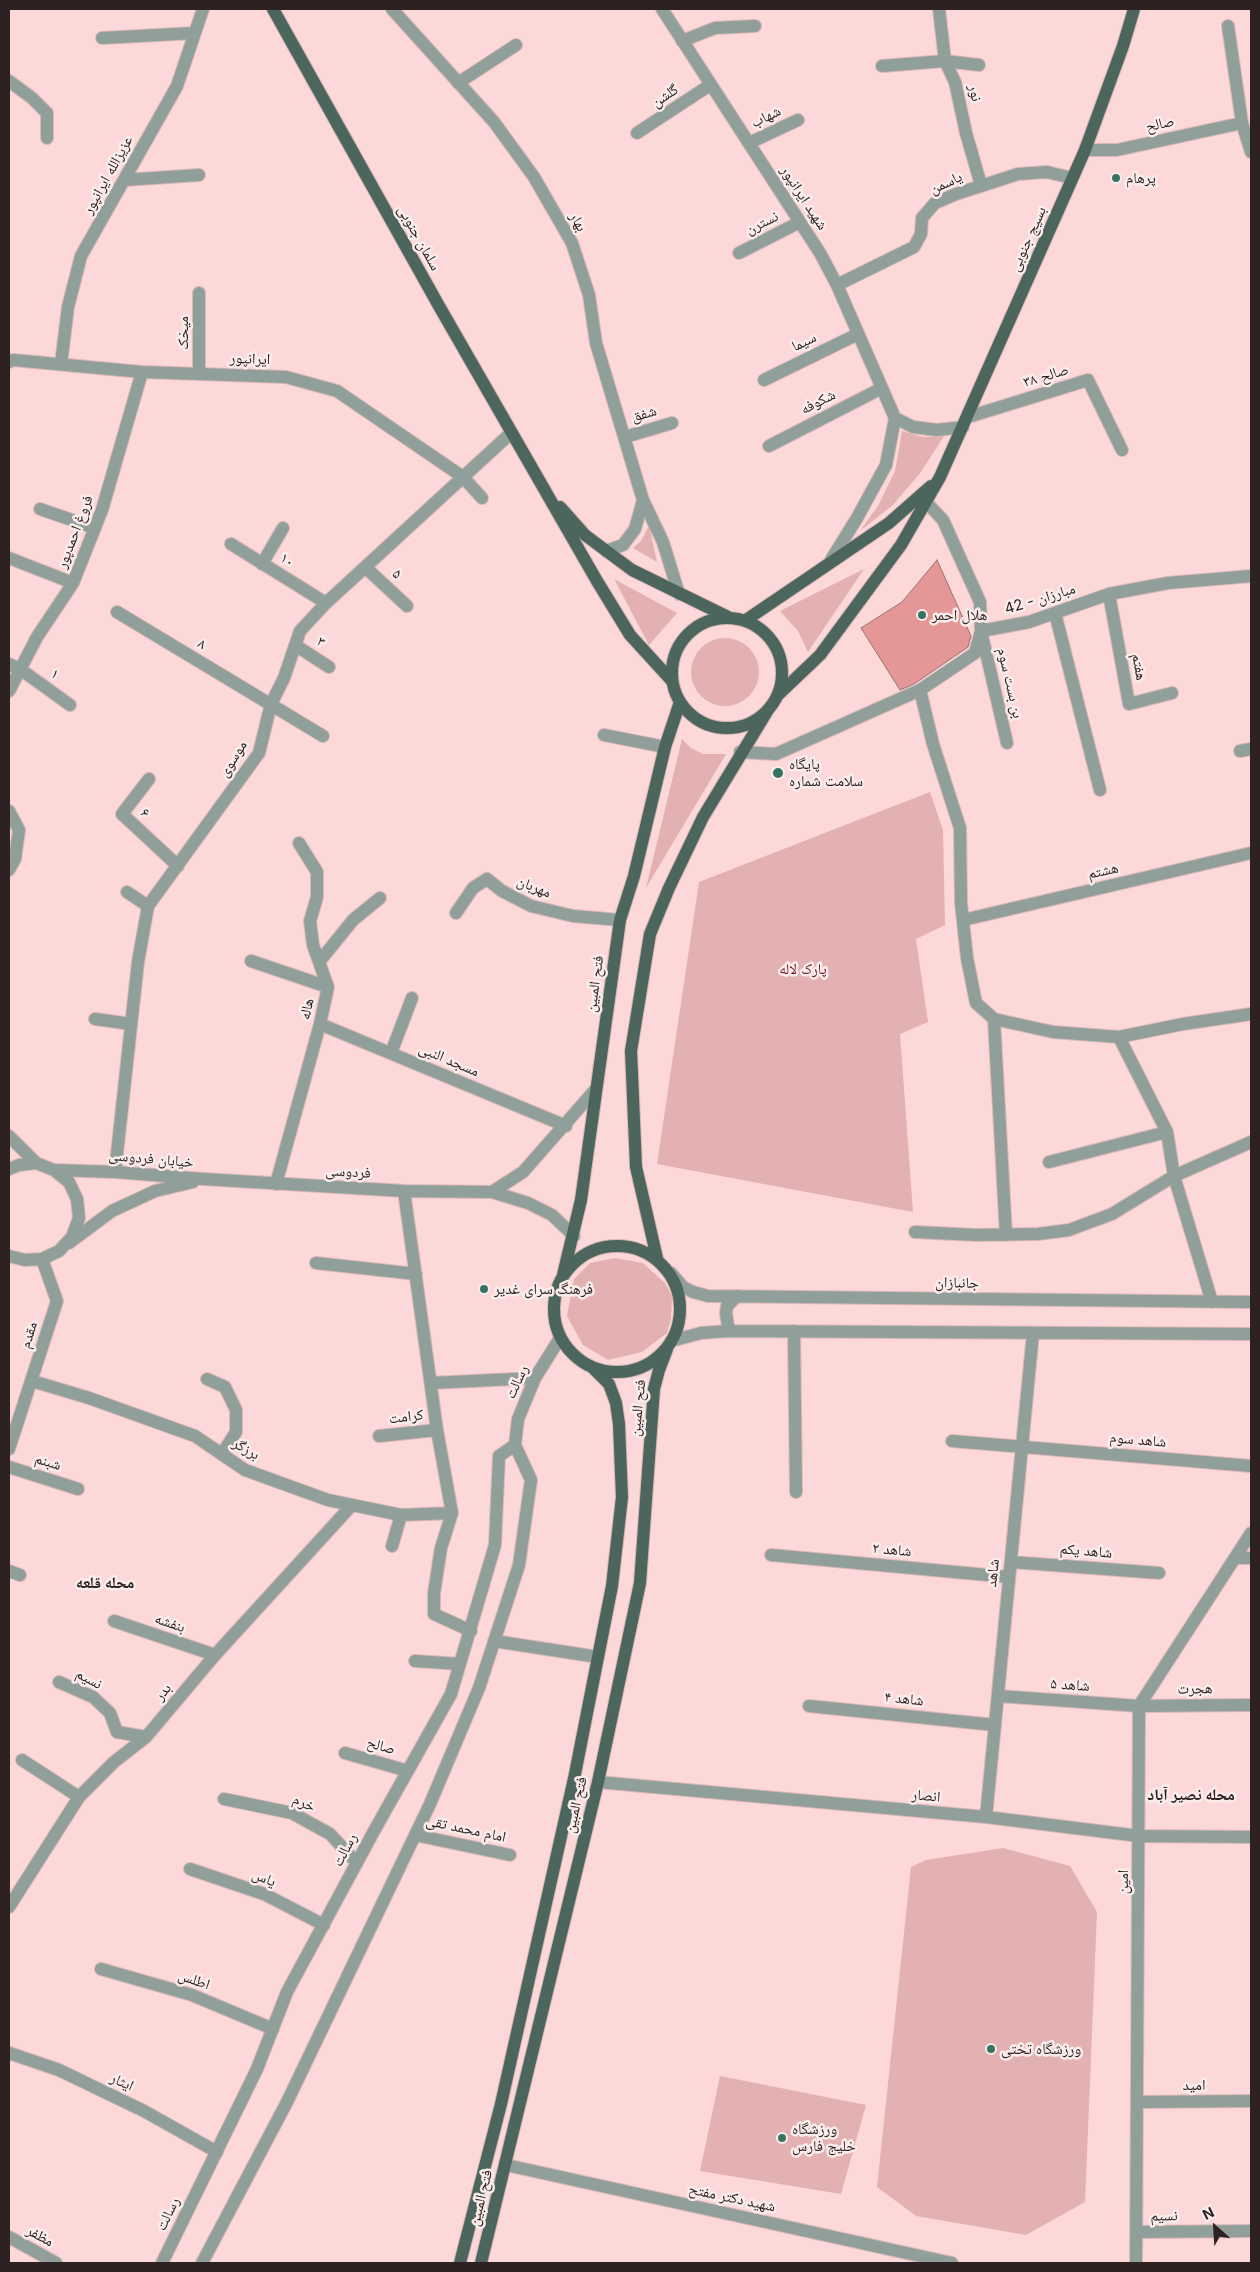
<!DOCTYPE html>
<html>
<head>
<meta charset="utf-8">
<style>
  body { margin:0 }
  #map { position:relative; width:1260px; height:2272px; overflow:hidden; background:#fcd8d8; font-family:Inter,sans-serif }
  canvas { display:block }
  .frame { position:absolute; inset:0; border:10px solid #2e2121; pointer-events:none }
  .north { position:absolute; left:1190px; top:2202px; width:50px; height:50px; -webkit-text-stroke:4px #faeceb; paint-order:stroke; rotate:334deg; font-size:14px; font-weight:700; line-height:20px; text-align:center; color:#2e2121 }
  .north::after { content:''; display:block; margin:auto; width:18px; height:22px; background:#2e2121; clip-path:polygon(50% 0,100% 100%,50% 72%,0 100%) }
</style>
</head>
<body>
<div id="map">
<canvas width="1260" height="2272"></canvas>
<div class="frame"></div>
<div class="north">N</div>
</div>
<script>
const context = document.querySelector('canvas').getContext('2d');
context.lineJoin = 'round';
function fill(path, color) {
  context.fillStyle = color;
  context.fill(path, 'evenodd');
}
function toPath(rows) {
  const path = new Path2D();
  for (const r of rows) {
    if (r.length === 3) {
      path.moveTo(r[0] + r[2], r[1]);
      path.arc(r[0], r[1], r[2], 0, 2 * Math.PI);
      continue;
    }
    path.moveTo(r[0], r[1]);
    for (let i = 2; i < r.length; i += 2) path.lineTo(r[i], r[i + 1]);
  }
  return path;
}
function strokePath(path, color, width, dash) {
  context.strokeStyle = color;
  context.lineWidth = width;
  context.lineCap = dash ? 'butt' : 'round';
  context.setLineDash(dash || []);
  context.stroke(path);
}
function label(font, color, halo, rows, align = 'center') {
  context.font = font + ' Inter,"Noto Naskh Arabic",sans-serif';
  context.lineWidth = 5;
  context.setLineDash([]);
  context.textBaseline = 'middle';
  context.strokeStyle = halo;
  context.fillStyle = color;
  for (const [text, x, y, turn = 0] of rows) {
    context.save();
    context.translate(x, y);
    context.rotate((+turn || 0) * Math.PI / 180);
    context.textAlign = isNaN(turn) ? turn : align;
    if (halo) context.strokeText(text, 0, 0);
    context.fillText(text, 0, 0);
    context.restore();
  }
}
fill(toPath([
  [902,431,923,437,944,436,921,472,893,505,860,531,878,506,895,471],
  [649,525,657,562,633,548,641,541],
  [864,569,808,652,798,631,780,611],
  [614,579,677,613,649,645],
  [725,672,34],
  [682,739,691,748,703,754,726,754,646,888],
  [930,792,943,830,945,925,916,939,928,1022,900,1034,913,1212,657,1164,699,882],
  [615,1258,643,1263,665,1283,672,1296,671,1319,667,1333,642,1352,608,1360,583,1345,567,1316,574,1279,590,1263],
  [1003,1848,1070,1866,1097,1912,1085,2202,1026,2235,916,2216,877,2187,911,1867,926,1860],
  [720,2076,866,2105,841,2194,700,2171]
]), '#e3b1b1');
const building = toPath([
  [937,560,971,636,968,647,914,684,900,690,861,628,902,602,937,560]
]);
fill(building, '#e59696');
strokePath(building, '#947473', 1);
const minor = toPath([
  [392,9,494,122,534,177,572,243,589,295,596,343,643,500],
  [662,9,820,253,837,285,895,418],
  [939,9,945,61,955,82,966,133,981,185],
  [1228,26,1242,123,1251,152],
  [102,38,195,33],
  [682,41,715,28,755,26],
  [882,66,945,61,979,65],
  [9,81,32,98,47,113,47,138],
  [458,83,516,45],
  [637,133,710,85],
  [749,143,798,120],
  [1085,150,1117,150,1242,123],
  [124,180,199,175],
  [739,253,800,222],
  [837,285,914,247,921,234,922,218,935,203,956,194,1018,174,1047,172,1072,178],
  [9,362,13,360,142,372,286,377,337,391,463,477,482,498],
  [61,364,68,307,81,256,177,86,203,9],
  [199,374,199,293],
  [764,380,858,334],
  [968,417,1088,380,1122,450],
  [895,418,913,427,937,430,963,427],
  [625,437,672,423],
  [769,446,882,388],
  [926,502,943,520,980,602,981,631,1007,743],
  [40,509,95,528],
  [231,544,326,603],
  [606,551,623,545,635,529,643,500,663,542,679,594],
  [9,558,73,583],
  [831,560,857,518,886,465,895,418],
  [262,564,283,528],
  [365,567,407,606],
  [1109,594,1129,704,1172,693],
  [117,612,323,736],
  [1055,613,1100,790],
  [981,631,975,653,920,690,933,744,960,828,961,903,967,958,976,1003,994,1019,1053,1032,1119,1037,1167,1132,1174,1176,1212,1302],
  [981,631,1029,622,1109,594,1168,583,1251,576],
  [295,645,329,667],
  [9,664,20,669,70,705],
  [9,691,37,637,73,583,102,510,142,372],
  [604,735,665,747],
  [1240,751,1251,749],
  [740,752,776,754,920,690],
  [149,779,122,814,178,866],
  [9,811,19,830,15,859,9,870],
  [127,892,148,906],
  [456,913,473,888,487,879,502,891,531,906,573,916,620,920],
  [963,920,1251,853],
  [251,961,328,987],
  [319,962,353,920,380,898],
  [95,1019,131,1024],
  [994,1019,1006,1235],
  [320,1024,566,1126],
  [1119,1037,1183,1024,1251,1014],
  [391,1053,412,998],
  [9,1136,36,1163],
  [1049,1162,1167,1132],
  [9,1169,19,1165,36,1163,54,1170,69,1182,77,1199,79,1218,72,1237,59,1251,42,1259,25,1260,9,1256],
  [54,1170,115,1172,203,1179,404,1191,492,1192,528,1203,552,1215,574,1236],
  [115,1172,138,962,148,906,259,753,271,704,284,678,300,631,326,603,511,433],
  [276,1184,320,1024,328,987,313,945,310,921,317,897,317,872,299,843],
  [404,1191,437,1430,452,1513,441,1548,434,1593,434,1614,471,1631],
  [492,1192,523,1172,595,1090],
  [915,1232,976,1235,1038,1234,1069,1230,1112,1214,1174,1176,1251,1142],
  [69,1243,112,1211,155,1191,193,1182],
  [316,1263,416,1274],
  [671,1273,683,1287,693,1292,708,1296,1251,1302],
  [731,1331,728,1326,726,1313,727,1306,737,1296],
  [794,1331,796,1492],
  [671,1341,701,1333,728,1331,1251,1334],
  [207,1379,225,1387,236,1410,236,1432,222,1454],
  [32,1381,89,1398,195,1436,245,1470,328,1500,401,1515,452,1513],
  [431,1383,535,1378],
  [379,1436,437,1430],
  [952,1441,1251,1466],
  [9,1449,57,1301,42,1259],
  [9,1467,78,1489],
  [392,1546,401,1515],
  [771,1555,1009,1577],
  [1235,1558,1251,1558],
  [1011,1562,1159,1573],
  [9,1571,20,1575],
  [114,1621,215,1655],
  [494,1641,598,1657],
  [415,1661,460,1664],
  [59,1682,93,1697,110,1713,117,1732,146,1737],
  [998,1696,1139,1706,1251,1705],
  [809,1706,995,1725],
  [345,1753,408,1771],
  [22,1760,79,1797],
  [598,1782,986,1817,1139,1836,1251,1837],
  [224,1799,292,1813,330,1834,357,1863],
  [986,1817,1033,1333],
  [415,1835,510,1855],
  [190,1869,264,1894,324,1925],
  [9,1907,79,1797,114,1762,146,1737,215,1655,352,1505],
  [101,1969,192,1995,273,2029],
  [9,2053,59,2070,144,2111,217,2152],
  [1137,2102,1251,2101],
  [506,2165,952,2263],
  [1136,2232,1251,2231],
  [9,2237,56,2263],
  [162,2263,257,2069,287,1992,374,1831,451,1694,495,1545,499,1456,515,1445],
  [202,2263,287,2102,430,1804,479,1688,519,1565,531,1480,515,1445,518,1419,535,1378,560,1338],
  [1136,2263,1139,1706,1251,1533]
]);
const major = toPath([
  [273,9,439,306,597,581,630,635,672,681],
  [560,507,585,535,632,570,728,617],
  [727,673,55],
  [746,620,889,523,931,486],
  [777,696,820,655,901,545,940,477,1085,150,1123,46,1134,9],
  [617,1309,63],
  [657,1258,636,1167,631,1051,650,934,669,888,703,817,768,710],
  [563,1275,581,1200,620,920,634,876,665,747,680,702],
  [460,2263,501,2104,575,1774,612,1586,622,1497,619,1424,616,1403,609,1384,592,1367],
  [481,2263,598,1782,640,1583,654,1389,659,1370,667,1349]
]);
strokePath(minor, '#d7b7b7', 14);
strokePath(major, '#d7b7b7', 14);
strokePath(minor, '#909f99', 12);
strokePath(major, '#4c665d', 12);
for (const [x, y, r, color] of [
  [1116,178,5,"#357461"],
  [922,615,5,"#357461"],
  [778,773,6,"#357461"],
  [484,1289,5,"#357461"],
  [991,2049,5,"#357461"],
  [782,2138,5,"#357461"]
]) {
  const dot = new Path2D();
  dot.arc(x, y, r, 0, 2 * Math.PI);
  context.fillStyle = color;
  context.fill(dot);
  strokePath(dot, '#faeceb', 2);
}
label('15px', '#2e2121', '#faeceb', [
  ["نور",975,93,77],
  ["گلشن",665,96,-34],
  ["شهاب",766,117,-26],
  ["صالح",1160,124,-12],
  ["عزیزالله ایرانپور",108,175,-61],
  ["یاسمن",946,183,-25],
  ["شهید ایرانپور",804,198,57],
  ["بهار",578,222,61],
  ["نسترن",762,223,-26],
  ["سلمان جنوبی",419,238,61],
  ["بسیج جنوبی",1028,239,-66],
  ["میخک",183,333,-90],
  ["سیما",804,342,-26],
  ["ایرانپور",250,359,2],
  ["صالح ۳۸",1046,376,-17],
  ["شکوفه",818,402,-27],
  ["شفق",644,414,-16],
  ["فروغ احمدپور",75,532,-69],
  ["۱۰",287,560,32],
  ["۵",397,574,42],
  ["مبارزان - 42",1040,599,-17],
  ["۳",321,642,32],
  ["۸",202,644,31],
  ["هفتم",1139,667,80],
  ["۱",55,674,36],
  ["بن بست سوم",1010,683,77],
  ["موسوی",233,759,-58],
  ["۶",145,813,43],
  ["هشتم",1103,871,-13],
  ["مهربان",534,887,22],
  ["فتح المبین",595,984,-82],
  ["هاله",307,1009,-78],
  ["مسجد النبی",449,1060,23],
  ["خیابان فردوسی",151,1159,5],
  ["فردوسی",348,1172,3],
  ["جانبازان",957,1283,1],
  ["مقدم",29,1335,-73],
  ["رسالت",517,1382,-65],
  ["فتح المبین",638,1408,-84],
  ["کرامت",406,1417,-7],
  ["شاهد سوم",1138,1440,5],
  ["برزگر",246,1449,30],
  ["شبنم",48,1462,17],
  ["شاهد ۲",892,1550,5],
  ["شاهد یکم",1086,1551,5],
  ["شاهد",993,1573,-84],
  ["بنفشه",170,1623,19],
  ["نسیم",89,1679,28],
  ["شاهد ۵",1070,1685,4],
  ["هجرت",1195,1689,-1],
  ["بدر",163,1692,-50],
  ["شاهد ۴",904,1699,6],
  ["صالح",381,1746,16],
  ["انصار",926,1796,5],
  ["خرم",304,1803,24],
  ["فتح المبین",576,1805,-77],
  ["امام محمد تقی",466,1829,12],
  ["رسالت",345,1850,-62],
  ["یاس",264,1878,22],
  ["امین",1123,1882,-90],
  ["اطلس",194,1980,19],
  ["ایثار",122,2082,25],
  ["امید",1194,2085],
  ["فتح المبین",481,2198,-76],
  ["شهید دکتر مفتح",732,2198,12],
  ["رسالت",168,2214,-64],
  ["نسیم",1164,2216,-1],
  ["مظفر",40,2236,29]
]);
label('15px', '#2e2121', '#faeceb', [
  ["پرهام",1126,178],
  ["هلال احمر",932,615],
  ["پایگاه",789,764],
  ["سلامت شماره",789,781],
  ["فرهنگ سرای غدیر",494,1289],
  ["ورزشگاه تختی",1001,2049],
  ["ورزشگاه",792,2129],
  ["خلیج فارس",792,2146]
], 'left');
label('15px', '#731522', '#faeceb', [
  ["پارک لاله",803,969]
]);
label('bold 16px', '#2e2121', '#faeceb', [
  ["محله قلعه",105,1583],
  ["محله نصیر آباد",1191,1795]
]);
</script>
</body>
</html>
